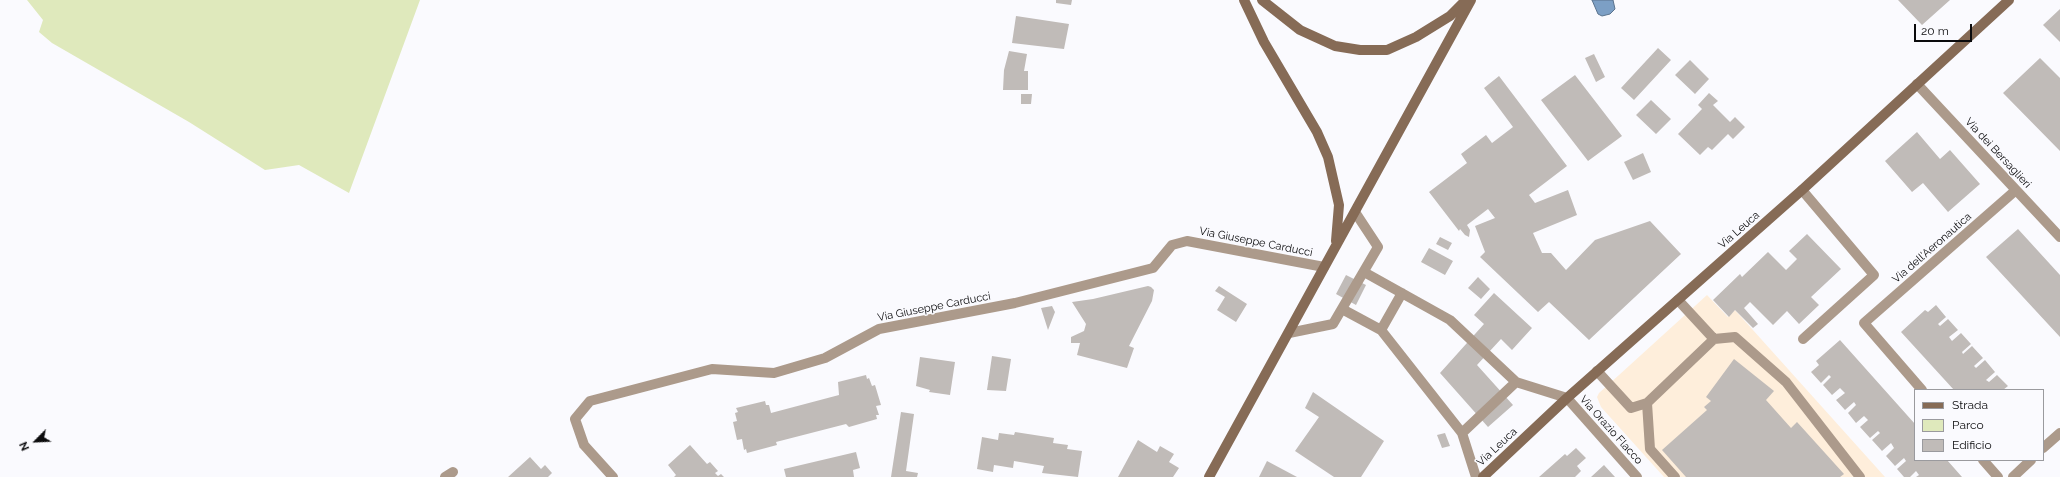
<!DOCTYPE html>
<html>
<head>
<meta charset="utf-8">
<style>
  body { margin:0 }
  #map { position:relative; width:2060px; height:477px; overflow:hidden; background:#fafafe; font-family:Raleway,sans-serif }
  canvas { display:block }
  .legend { position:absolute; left:1914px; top:389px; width:130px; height:72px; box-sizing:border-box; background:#fafafe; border:1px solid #9a9a9e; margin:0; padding:5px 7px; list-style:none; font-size:12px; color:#0b0b0d }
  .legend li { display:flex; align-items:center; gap:8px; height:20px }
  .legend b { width:20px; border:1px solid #9a9a9e }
  .north { position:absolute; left:16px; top:421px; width:40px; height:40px; -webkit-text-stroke:3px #fafafe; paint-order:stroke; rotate:246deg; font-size:11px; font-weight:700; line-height:16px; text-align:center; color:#0b0b0d }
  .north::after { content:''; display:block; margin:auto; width:14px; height:18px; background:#0b0b0d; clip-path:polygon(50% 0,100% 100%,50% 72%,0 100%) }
  .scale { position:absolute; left:1914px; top:24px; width:58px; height:18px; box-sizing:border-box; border:2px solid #0b0b0d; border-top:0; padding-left:5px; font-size:12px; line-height:14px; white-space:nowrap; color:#0b0b0d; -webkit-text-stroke:3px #fafafe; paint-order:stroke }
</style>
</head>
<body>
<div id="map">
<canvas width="2060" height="477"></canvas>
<ul class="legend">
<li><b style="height:5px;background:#866b56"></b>Strada</li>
<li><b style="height:11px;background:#dfe9bc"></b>Parco</li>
<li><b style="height:11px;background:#c0bbb8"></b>Edificio</li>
</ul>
<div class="north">N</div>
<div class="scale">20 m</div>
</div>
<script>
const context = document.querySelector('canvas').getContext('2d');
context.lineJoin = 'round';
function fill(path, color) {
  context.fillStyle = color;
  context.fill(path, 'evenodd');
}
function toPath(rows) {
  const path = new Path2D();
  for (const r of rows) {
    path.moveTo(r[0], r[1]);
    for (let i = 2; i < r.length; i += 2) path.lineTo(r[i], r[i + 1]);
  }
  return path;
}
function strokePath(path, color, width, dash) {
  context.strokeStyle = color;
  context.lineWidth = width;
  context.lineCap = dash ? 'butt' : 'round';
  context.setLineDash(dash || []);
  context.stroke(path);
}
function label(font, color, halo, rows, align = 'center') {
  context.font = font + ' Raleway,sans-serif';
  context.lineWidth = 3;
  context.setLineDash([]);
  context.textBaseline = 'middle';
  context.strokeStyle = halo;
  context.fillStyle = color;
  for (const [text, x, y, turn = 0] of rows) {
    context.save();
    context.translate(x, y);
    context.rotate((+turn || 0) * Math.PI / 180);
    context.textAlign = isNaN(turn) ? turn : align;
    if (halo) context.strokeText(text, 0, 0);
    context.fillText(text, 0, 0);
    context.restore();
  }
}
fill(toPath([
  [1707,295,1728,317,1735,310,1885,477,1664,477,1601,407,1597,397,1599,393,1619,375]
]), '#feeedb');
fill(toPath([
  [27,0,420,0,349,193,299,165,265,170,189,122,52,43,39,32,43,20]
]), '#dfe9bc');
const water = toPath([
  [1592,0,1613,0,1615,9,1610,14,1602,16,1598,14,1592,0]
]);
fill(water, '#7c9fc5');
strokePath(water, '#5a738e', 1);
fill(toPath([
  [1056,0,1072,0,1071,5,1056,3],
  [1898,0,1950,0,1922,25],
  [2060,9,2060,42,2043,25],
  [1016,16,1069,24,1064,49,1012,43],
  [1658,48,1671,60,1634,100,1621,88],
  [1009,51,1027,54,1024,71,1028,71,1028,90,1003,90,1004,70],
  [1594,54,1605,77,1596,82,1585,58],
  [2040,58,2060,78,2060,151,2003,93],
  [1690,60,1709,79,1695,94,1675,75],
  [1575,75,1622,136,1588,161,1541,100],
  [1499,76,1567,166,1529,195,1535,203,1568,190,1577,215,1533,233,1542,253,1551,253,1566,270,1595,240,1650,221,1681,254,1589,340,1549,302,1538,312,1480,257,1485,252,1475,226,1495,218,1488,209,1467,225,1470,230,1469,237,1465,235,1460,229,1459,231,1429,192,1467,163,1461,154,1486,135,1492,143,1513,127,1484,88],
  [1709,93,1718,101,1713,105,1730,122,1735,117,1745,127,1733,139,1728,134,1712,150,1708,147,1700,155,1678,134,1702,109,1698,105],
  [1021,94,1032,94,1031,104,1021,104],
  [1651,100,1671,119,1656,134,1636,115],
  [1917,132,1940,159,1950,150,1980,184,1948,212,1923,183,1912,192,1885,161],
  [1643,153,1651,172,1633,180,1624,162],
  [2018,229,2060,275,2060,337,1986,257],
  [1807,234,1841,269,1811,297,1819,305,1799,324,1787,311,1773,325,1750,302,1744,308,1758,324,1753,328,1735,310,1729,317,1713,300,1740,274,1742,277,1768,252,1786,270,1797,259,1789,251],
  [1440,237,1452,243,1448,250,1436,244],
  [1429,248,1453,261,1445,275,1421,262],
  [1346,275,1366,285,1356,305,1336,294],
  [1478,277,1490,289,1481,299,1468,288],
  [1148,286,1151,287,1154,290,1152,301,1129,346,1134,348,1127,368,1077,355,1080,343,1071,343,1071,337,1084,331,1086,324,1072,302,1093,299],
  [1219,286,1247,304,1236,322,1217,310,1225,297,1215,291],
  [1494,293,1532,328,1512,350,1501,339,1477,365,1513,405,1488,427,1440,373,1484,324,1474,315],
  [1936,305,1946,317,1938,324,1940,326,1948,319,1958,330,1949,337,1952,341,1961,333,1971,344,1962,352,1963,354,1972,346,1983,358,1974,366,1976,368,1985,360,1995,372,1986,380,1989,382,1997,375,2008,386,2003,390,1954,390,1901,332,1925,310,1928,312],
  [1052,306,1055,312,1048,330,1041,308],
  [1840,340,1915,424,1915,460,1947,460,1962,477,1916,477,1919,475,1916,471,1910,477,1904,477,1897,469,1906,461,1904,458,1895,466,1886,456,1894,448,1891,443,1882,451,1872,440,1880,433,1878,431,1870,438,1860,427,1868,420,1864,416,1856,423,1848,413,1856,405,1854,402,1845,410,1836,400,1845,393,1840,388,1832,395,1823,385,1831,377,1829,375,1821,383,1811,372,1819,365,1816,361],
  [992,356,1011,359,1006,391,987,390],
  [920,357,955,362,950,395,929,392,930,390,916,386],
  [1734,359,1774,391,1766,400,1791,428,1797,422,1844,474,1840,477,1686,477,1662,450,1707,410,1704,407,1711,401,1706,397],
  [866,375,867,379,869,378,872,386,875,385,881,405,876,406,879,415,876,415,877,419,849,427,846,424,776,442,777,445,747,453,746,449,744,450,742,439,737,440,733,422,737,421,735,413,738,412,736,408,765,401,766,405,769,405,771,413,839,395,838,382],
  [1313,392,1384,441,1361,477,1334,477,1295,451,1319,417,1305,408],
  [901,412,914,414,906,471,918,473,917,477,891,477],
  [1015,432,1054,438,1053,443,1068,445,1067,449,1082,451,1078,477,1042,473,1044,466,1014,461,1013,468,994,465,993,472,977,469,982,437,998,440,999,433,1014,435],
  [1445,433,1450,446,1442,448,1437,435],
  [1138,440,1157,452,1160,446,1174,454,1169,462,1179,468,1173,477,1118,477],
  [690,445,707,464,710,462,718,471,715,473,718,476,721,474,724,477,674,477,676,475,668,465],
  [1576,448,1586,458,1577,466,1581,471,1575,477,1539,477,1565,454,1567,456],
  [856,452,860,468,853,470,854,477,786,477,784,469],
  [530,457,541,469,545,465,552,473,548,477,508,477],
  [1267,461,1297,477,1259,477],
  [1604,465,1615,477,1591,477]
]), '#c0bbb8');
strokePath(toPath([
  [1802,190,1874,275,1803,339],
  [1364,272,1450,320,1516,382],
  [1342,309,1381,330,1462,433],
  [1381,330,1402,293],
  [1289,333,1333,324,1378,247,1355,212],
  [1714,339,1735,337,1786,382,1860,477],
  [1597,371,1631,408,1647,403,1714,339,1678,300],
  [1647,403,1650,449,1675,477],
  [1476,477,1462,433,1516,382,1567,398]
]), '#ac9a8b', 10);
strokePath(toPath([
  [1917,84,2060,237],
  [1922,390,1864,323,2016,190],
  [1567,398,1637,477],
  [2043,448,2060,433],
  [1983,460,1998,477],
  [445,477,453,472],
  [613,477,584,445,575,419,590,401,712,369,774,373,825,358,879,329,1015,303,1153,268,1172,245,1187,241,1324,267],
  [2013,477,2031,460]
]), '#ac9a8b', 10);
strokePath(toPath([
  [1244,0,1264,42,1317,132,1328,157,1339,205,1336,241],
  [1262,0,1300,30,1335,46,1360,50,1387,50,1416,37,1450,16,1466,0],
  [1209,477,1471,0],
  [1483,477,1567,398,1802,190,2009,0]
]), '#866b56', 10);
label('11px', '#0b0b0d', '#fafafe', [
  ["Via dei Bersaglieri",1998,153,47],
  ["Via Leuca",1739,230,-41],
  ["Via Giuseppe Carducci",1256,242,11],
  ["Via dell'Aeronautica",1932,248,-41],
  ["Via Giuseppe Carducci",934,307,-11],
  ["Via Orazio Flacco",1611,430,48],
  ["Via Leuca",1497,447,-43]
]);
</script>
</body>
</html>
